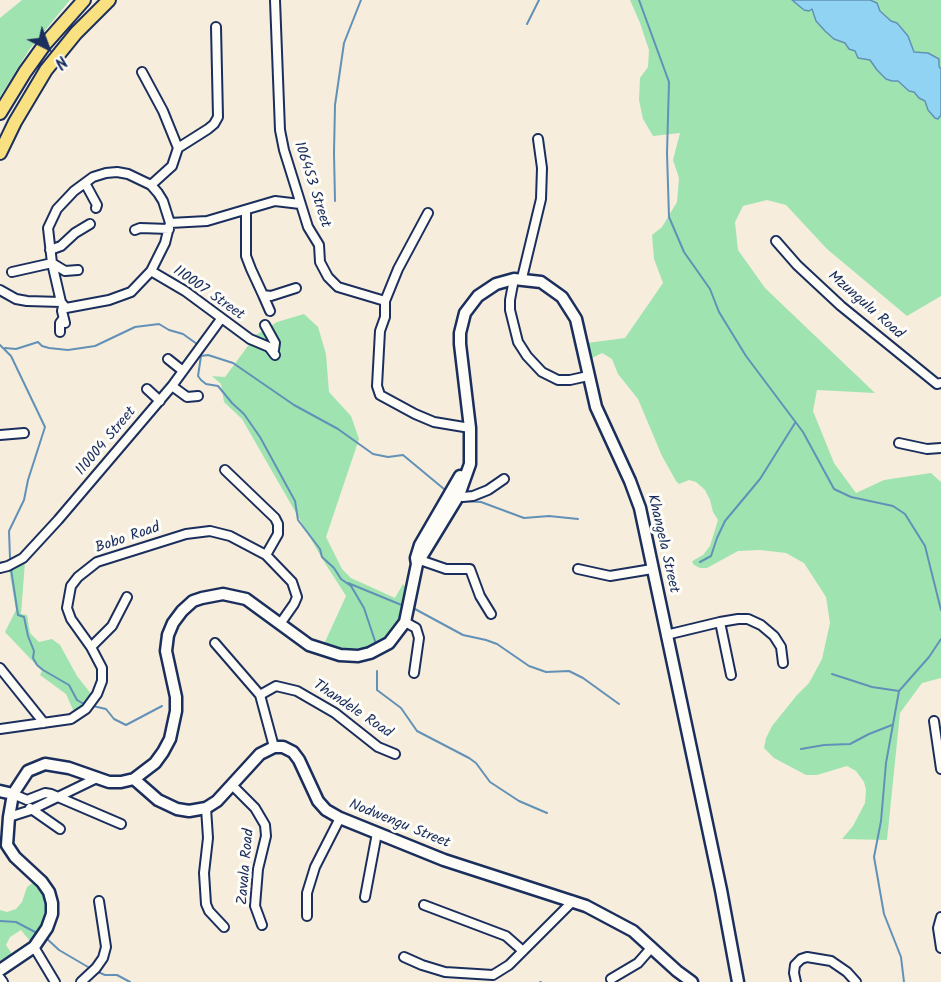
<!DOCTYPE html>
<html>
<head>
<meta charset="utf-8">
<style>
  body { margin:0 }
  #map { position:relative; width:941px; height:982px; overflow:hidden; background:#f7eddc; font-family:Kalam,sans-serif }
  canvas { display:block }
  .north { position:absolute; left:18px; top:18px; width:60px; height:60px; -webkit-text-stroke:4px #fdfcf7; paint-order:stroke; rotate:138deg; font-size:16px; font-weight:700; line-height:24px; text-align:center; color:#1b2f5e }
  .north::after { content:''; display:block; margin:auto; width:21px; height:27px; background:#1b2f5e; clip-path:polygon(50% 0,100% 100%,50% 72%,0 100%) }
</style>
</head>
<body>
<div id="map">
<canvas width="941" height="982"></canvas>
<div class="north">N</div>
</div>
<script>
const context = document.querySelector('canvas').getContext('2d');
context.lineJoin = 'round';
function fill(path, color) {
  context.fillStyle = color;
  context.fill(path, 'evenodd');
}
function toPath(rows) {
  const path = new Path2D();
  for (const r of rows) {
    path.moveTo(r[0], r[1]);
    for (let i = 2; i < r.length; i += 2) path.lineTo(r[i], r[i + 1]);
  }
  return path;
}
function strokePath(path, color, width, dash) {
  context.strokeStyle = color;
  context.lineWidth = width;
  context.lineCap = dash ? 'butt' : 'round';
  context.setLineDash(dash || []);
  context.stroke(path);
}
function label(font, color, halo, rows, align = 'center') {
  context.font = font + ' Kalam,sans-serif';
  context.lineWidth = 6;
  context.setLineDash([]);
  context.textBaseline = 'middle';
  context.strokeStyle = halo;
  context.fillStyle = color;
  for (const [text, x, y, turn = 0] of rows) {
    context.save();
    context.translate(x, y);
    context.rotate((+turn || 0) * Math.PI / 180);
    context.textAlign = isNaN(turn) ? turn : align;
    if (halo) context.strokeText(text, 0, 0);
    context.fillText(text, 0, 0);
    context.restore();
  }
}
fill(toPath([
  [22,0,70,0,29,50,0,97,0,18],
  [630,0,941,0,941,296,907,316,827,249,786,205,767,200,743,206,735,222,738,250,765,288,875,393,817,390,813,411,834,463,856,493,884,480,931,473,941,482,941,678,922,683,900,713,887,840,842,839,853,826,865,803,866,790,864,782,856,771,847,766,817,775,806,775,774,758,764,748,766,738,772,726,797,695,809,683,822,659,830,623,826,597,804,563,786,553,760,550,738,551,707,568,700,568,694,565,692,562,694,560,703,555,710,546,718,520,713,512,710,500,705,490,696,482,689,480,679,484,676,481,662,456,638,399,618,374,612,359,602,353,590,359,587,343,625,338,663,283,654,259,652,235,662,227,677,202,679,178,673,160,680,133,653,136,643,119,639,100,640,78,648,67,649,50,640,23],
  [304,314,318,327,326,354,329,392,351,416,359,439,326,537,342,569,351,578,395,598,403,584,406,588,401,615,395,626,382,640,363,648,343,649,324,644,346,596,323,560,242,419,224,402,221,384,212,376,225,377,256,335,277,322],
  [25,562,21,614,27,615,30,633,39,642,52,639,60,645,77,676,92,695,76,713,74,712,66,694,40,675,42,671,5,632,16,610,9,569],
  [34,882,41,891,45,901,46,912,43,923,32,939,29,940,21,930,10,937,6,945,12,954,0,961,0,910,7,912,16,909,22,902,27,887]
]), '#9fe4b0');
const water = toPath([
  [792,0,870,0,877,3,880,11,891,21,897,23,908,36,914,52,928,53,939,59,939,66,941,69,941,115,938,119,935,118,928,110,925,101,919,98,914,92,909,91,898,81,892,81,886,79,877,70,870,60,858,58,855,51,849,49,845,43,834,39,825,31,816,21,812,9,809,11,804,10,792,0]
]);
fill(water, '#91d3f2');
strokePath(water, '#6291b7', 1.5);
strokePath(toPath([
  [639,0,669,82,667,153,669,217,684,252,710,289,719,312,746,356,803,432,834,489,851,497,893,506,905,514,925,546,941,610],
  [527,24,539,0],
  [335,201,334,153,335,105,344,43,361,0],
  [0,345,11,356,45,427,28,480,24,500,9,531,10,558],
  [5,348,16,349,38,342,42,346,49,348,68,350,95,346,135,327,159,324,169,330,183,334,197,344],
  [462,501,481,502,524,518,549,516,578,519],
  [700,562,711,556,717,538,725,521,760,479,795,423],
  [11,569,18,615,24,617,28,636,34,651,33,658,37,665,43,670,69,685,77,700,84,704],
  [348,583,404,606],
  [415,609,463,635,486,640,497,644,529,666,546,672,569,671,583,678,619,704],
  [375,641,364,608,351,586,341,579,334,568,322,557,320,549,298,520,295,501,260,437,244,414,232,403,218,386,206,384,201,380,198,376,201,356,208,355,233,363,294,405,338,429,373,454,388,457,403,455,444,489],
  [377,671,377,690,401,708,417,731,469,758,476,763,490,782,519,801,547,813],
  [832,674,872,687,899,691],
  [93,706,106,709,114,719,126,725,162,706],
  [801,749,824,745,850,744,869,734,892,725],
  [0,921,16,922,37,933],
  [45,937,59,950,88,967],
  [98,972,105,975,117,975,130,982],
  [540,982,541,982],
  [904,982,901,957,884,914,874,857,881,821,886,763,899,691,929,657,941,639]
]), '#6291b7', 2);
const street = toPath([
  [275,0,280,130,284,150,308,227,319,245,320,262,328,277,338,287,385,301],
  [142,72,163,111,178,148,172,166,151,185],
  [178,148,208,129,214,124,218,117,216,27],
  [117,172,128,174,151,185,158,193,163,201,170,223,165,243,151,271,131,292,109,300,66,308,61,302,52,263,48,228,57,209,74,191,93,177,106,173,117,172],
  [85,183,97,205,96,208],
  [246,210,246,256,251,269,263,295,271,296,296,288],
  [428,213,398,269,385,301,385,317,380,331,377,386,380,395,415,414,434,422,470,428],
  [170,223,207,221,275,201,300,204],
  [135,230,140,228,169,229],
  [776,241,797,265,841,306,937,384,941,383],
  [50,250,61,246,75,233,90,224],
  [151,271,185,291,250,339,269,347,275,355],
  [12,272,52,263,65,271,78,270],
  [522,278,541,199,542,168,538,139],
  [514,279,510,300,510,310,518,342,527,356,542,372,558,380,570,380,588,376],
  [0,290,16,299,27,301,61,302],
  [263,295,270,311],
  [63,306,62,311,65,323],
  [265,325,275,343,274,350],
  [60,332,60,323,63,319],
  [168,359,183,371],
  [172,386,187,397,198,396],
  [147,389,160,401],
  [0,435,24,433],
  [899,443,927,449,941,448],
  [225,470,275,518,278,524,278,534,266,555],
  [456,494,463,497,473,496,488,490,504,479],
  [417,559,446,569,470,569,480,596,491,614],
  [0,568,8,566,23,558,58,520,172,386,221,319],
  [578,569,610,576,652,569],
  [405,622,416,628,419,638,414,673],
  [720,622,731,675],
  [666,635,720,622,738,619,748,619,761,625,774,636,781,647,783,663],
  [215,643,260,695,274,747],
  [91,647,112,626,127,597],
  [0,668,44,723],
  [260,695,276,686,297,691,335,713,378,747,395,754],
  [934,721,941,769],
  [0,729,71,719,86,709,97,694,102,681,102,668,91,647,71,619,67,608,71,586,78,577,97,562,186,534,210,531,230,536,266,555,292,582,297,597,294,604,280,624],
  [232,785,255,808,265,825,266,836,258,869,255,906,262,925],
  [13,794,27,800,45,793,51,794,121,824],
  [30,808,60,829],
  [206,808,208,838,204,873,206,904,209,911,224,927],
  [9,817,31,810,97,778],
  [365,897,377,833],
  [424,905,506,936,523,951],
  [307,916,307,893,315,867,340,818],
  [941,917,938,928,941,948],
  [34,947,55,982],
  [404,957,422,965,445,972,493,975,509,965,573,901],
  [0,978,3,982],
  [611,979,638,963,652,947],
  [81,982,96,968,103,958,106,947,99,901],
  [796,982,794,973,795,965,801,959,807,957,831,961,847,972,856,982]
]);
const secondary = toPath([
  [417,564,459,495,470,464,470,428,460,344,460,333,465,313,478,296,496,284,514,279,541,282,562,297,576,319,596,407,630,481,640,508,721,890,738,982],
  [134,779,158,800,177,809,189,811,206,808,217,801,260,754,274,747,283,747,293,752,299,760,318,801,326,810,340,818,444,860,586,906,633,931,677,971,692,982],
  [0,791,13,794],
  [0,970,34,947,47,928,52,914,52,903,49,892,42,882,15,857,7,845,9,817,13,794,28,771,45,764,69,768,109,782,121,782,134,779,155,763,163,752,170,739,176,711,176,697,166,651,168,635,173,623,182,611,193,601,202,598,223,594,246,599,309,645,340,655,358,656,370,653,389,643,405,622,417,564,416,558,420,545,460,476]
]);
const primary = toPath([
  [0,113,25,72,45,44,84,0],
  [0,153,15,122,46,70,76,33,109,0]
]);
strokePath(street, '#1b2f5e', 12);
strokePath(secondary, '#1b2f5e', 15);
strokePath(primary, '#1b2f5e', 16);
strokePath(street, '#fdfcf7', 8);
strokePath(secondary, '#fdfcf7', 10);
strokePath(primary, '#f9e181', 12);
label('15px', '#1b2f5e', '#fdfcf7', [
  ["106453 Street",311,185,72],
  ["110007 Street",208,294,35],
  ["Mzungulu Road",865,306,41],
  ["110004 Street",107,442,-50],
  ["Bobo Road",128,539,-19],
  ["Khangela Street",662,544,77],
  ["Thandele Road",352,710,34],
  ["Nodwengu Street",399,825,22],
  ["Zavala Road",247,867,-85]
]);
</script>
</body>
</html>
